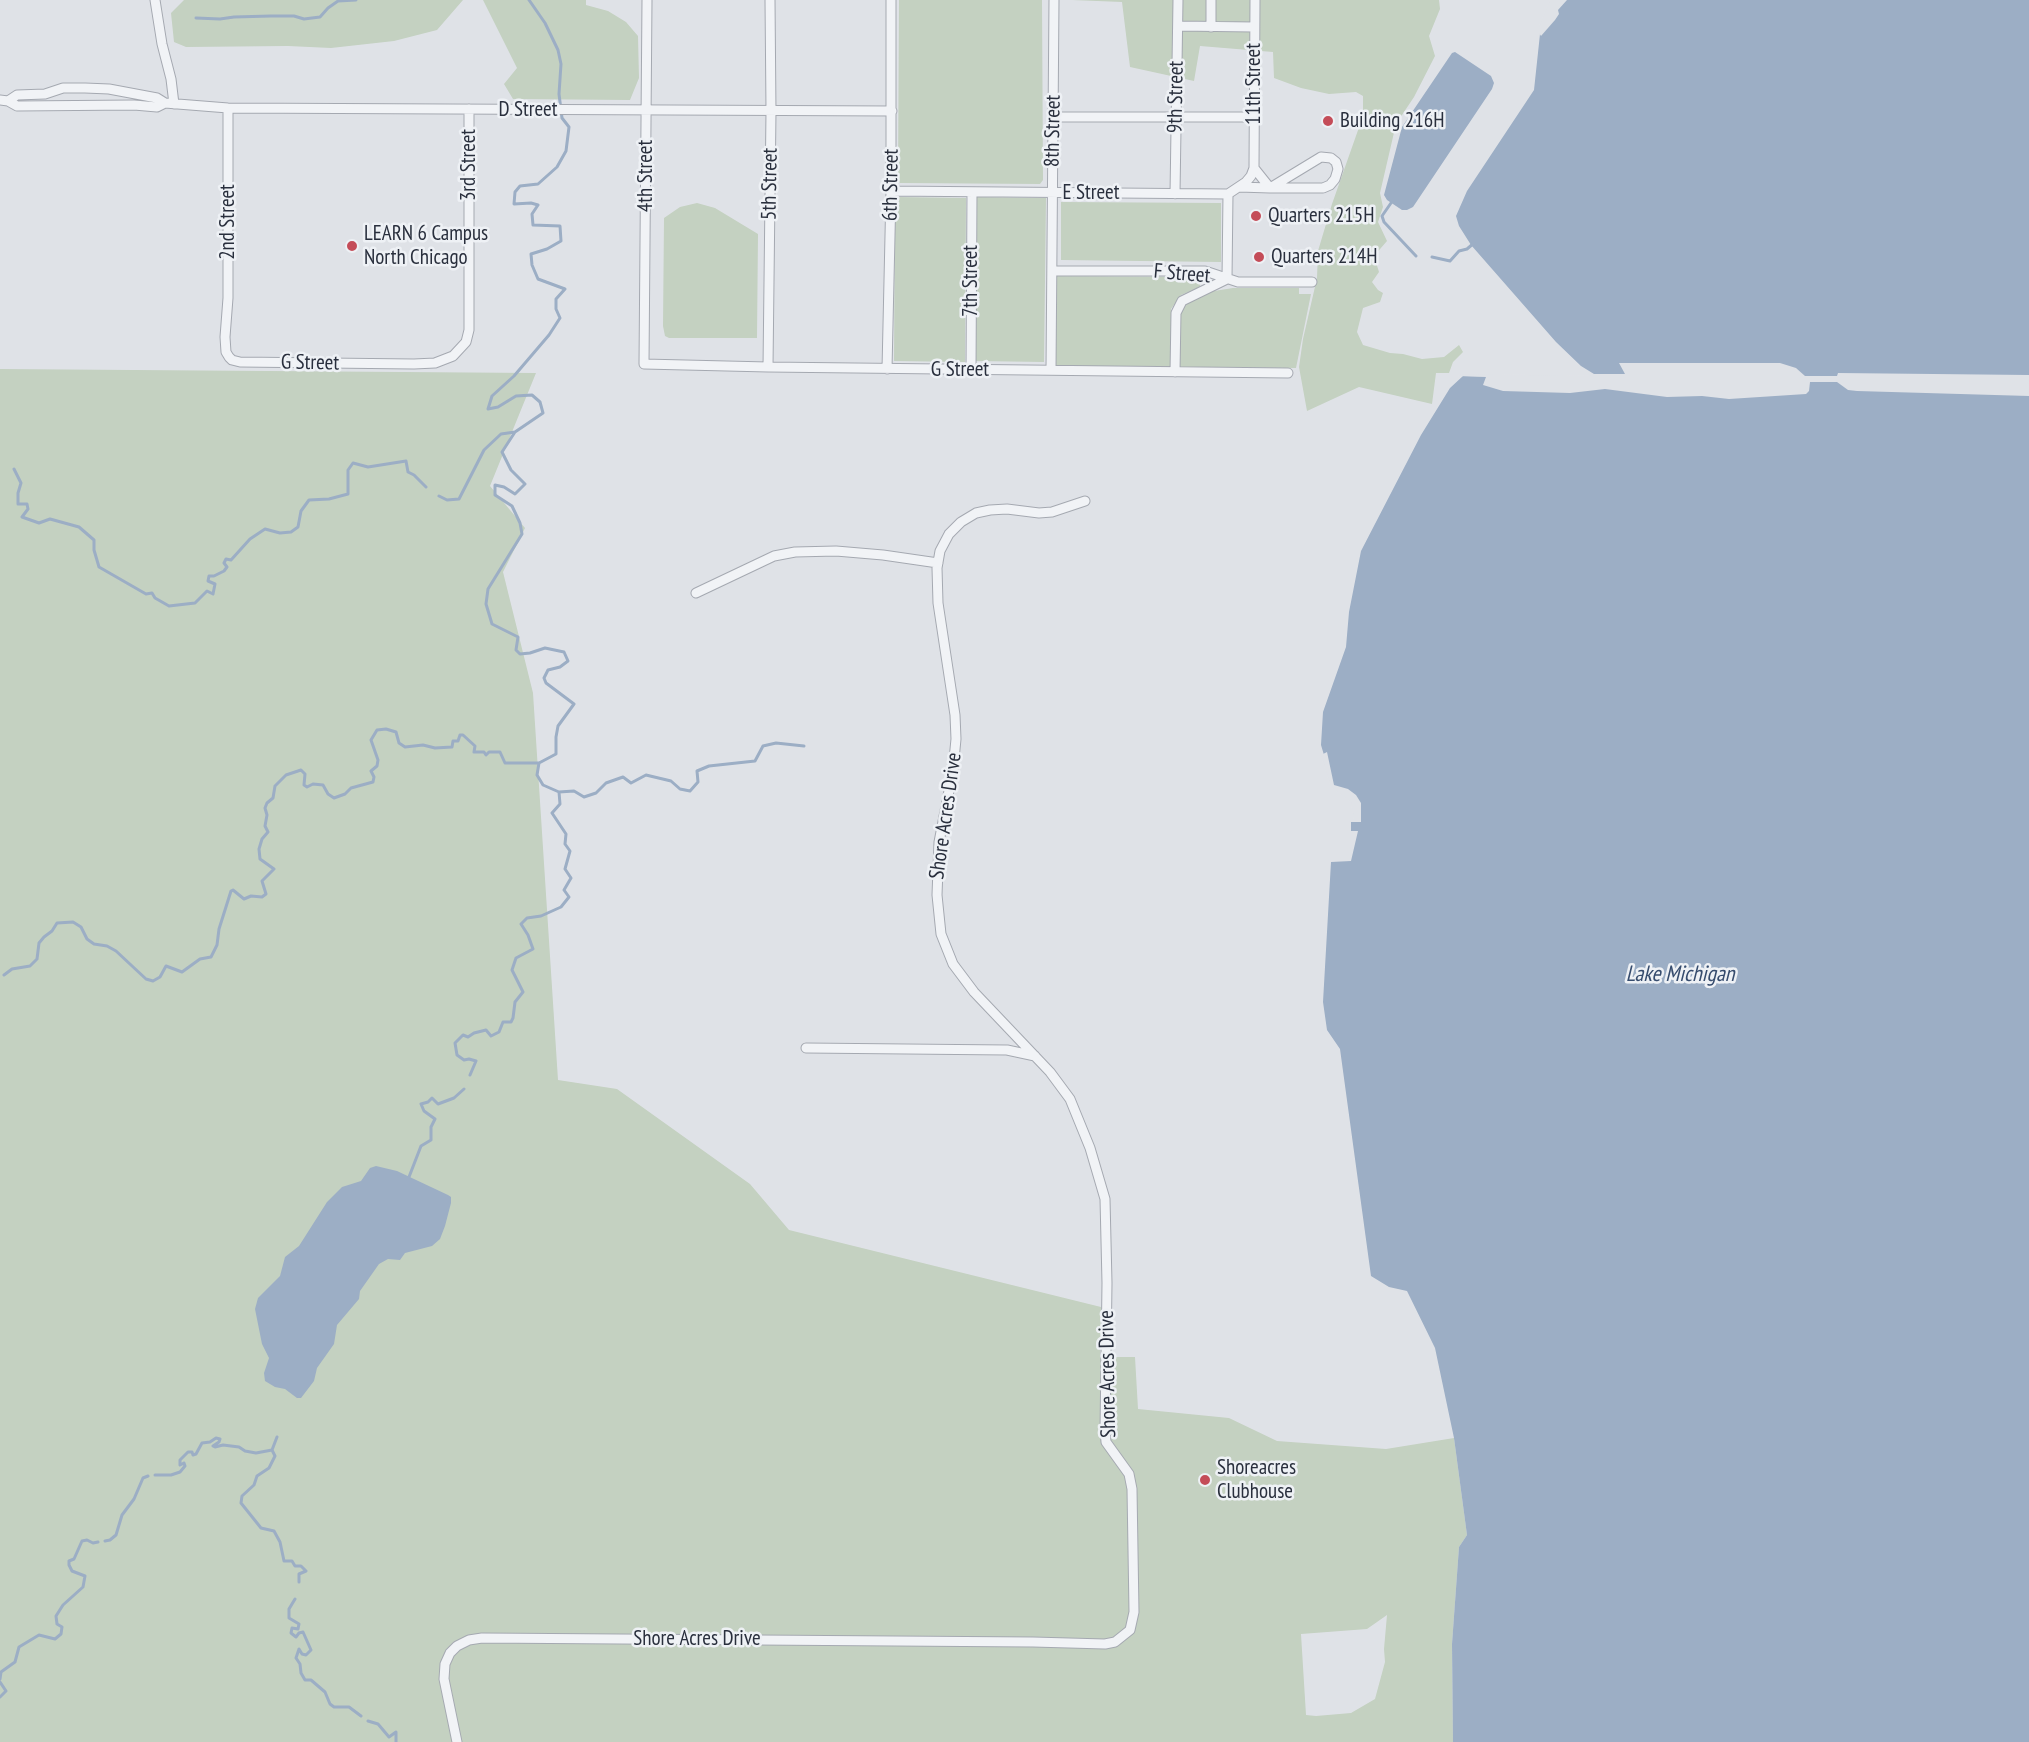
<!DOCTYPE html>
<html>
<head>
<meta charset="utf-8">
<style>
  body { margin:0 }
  canvas { display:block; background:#dfe2e7 }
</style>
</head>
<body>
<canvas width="2029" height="1742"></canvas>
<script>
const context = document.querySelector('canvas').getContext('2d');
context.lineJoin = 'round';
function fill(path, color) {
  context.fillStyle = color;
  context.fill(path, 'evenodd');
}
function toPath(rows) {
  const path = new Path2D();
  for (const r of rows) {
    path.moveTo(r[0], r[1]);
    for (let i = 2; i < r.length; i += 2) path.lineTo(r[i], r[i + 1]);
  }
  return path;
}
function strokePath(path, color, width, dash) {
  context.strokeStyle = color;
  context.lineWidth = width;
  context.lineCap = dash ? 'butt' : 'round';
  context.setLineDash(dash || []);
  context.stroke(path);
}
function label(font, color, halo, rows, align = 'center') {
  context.font = font + ' "PT Sans Narrow",sans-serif';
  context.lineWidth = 5;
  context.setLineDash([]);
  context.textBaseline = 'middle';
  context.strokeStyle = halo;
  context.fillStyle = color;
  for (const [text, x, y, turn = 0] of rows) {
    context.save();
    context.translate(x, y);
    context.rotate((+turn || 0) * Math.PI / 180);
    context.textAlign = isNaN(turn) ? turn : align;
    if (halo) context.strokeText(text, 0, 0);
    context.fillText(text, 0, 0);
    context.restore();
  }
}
fill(toPath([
  [184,0,463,0,437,30,394,41,331,48,288,46,186,47,174,42,171,13],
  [483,0,586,0,586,5,608,11,626,22,638,36,639,78,630,100,513,99,504,84,517,68],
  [899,0,1042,0,1043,180,1040,184,900,183,898,180],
  [1072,0,1439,0,1440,9,1429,36,1435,56,1414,97,1396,124,1380,193,1383,207,1378,222,1387,241,1374,256,1379,272,1372,282,1378,290,1383,293,1380,302,1363,308,1357,332,1363,345,1390,353,1403,354,1422,359,1444,357,1459,345,1463,352,1453,362,1449,373,1436,373,1432,404,1359,387,1307,411,1299,367,1303,339,1317,278,1318,251,1332,204,1363,116,1363,96,1356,92,1329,94,1301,88,1274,78,1273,52,1200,46,1194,81,1130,67,1122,2],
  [895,197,966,198,965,362,894,361],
  [977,197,1046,198,1044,362,975,361],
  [1061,202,1221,203,1221,262,1061,260],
  [697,203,715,208,758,234,757,338,669,338,665,336,663,326,664,218,680,207],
  [1055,276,1200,277,1200,287,1181,295,1171,309,1171,367,1054,366],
  [1233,288,1299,288,1299,294,1311,294,1296,368,1179,367,1180,313,1186,303,1208,292],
  [0,369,536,373,490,486,525,528,503,572,533,693,558,1080,617,1089,750,1184,789,1230,1101,1307,1100,1357,1135,1357,1138,1409,1229,1418,1277,1441,1386,1449,1454,1438,1467,1535,1459,1547,1452,1644,1453,1742,0,1742],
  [1387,1615,1384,1649,1385,1662,1375,1699,1351,1713,1316,1716,1306,1715,1301,1634,1367,1629]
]), '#c4d1c1');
fill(toPath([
  [1553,0,2029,0,2029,1742,1453,1742,1452,1644,1459,1547,1467,1535,1454,1438,1435,1348,1407,1291,1389,1287,1371,1276,1340,1049,1327,1030,1323,1002,1331,862,1351,861,1358,831,1351,831,1351,822,1357,822,1354,800,1333,785,1321,745,1323,712,1346,647,1349,612,1361,551,1421,435,1450,388,1463,376,1729,381,1729,375,1594,374,1581,366,1556,342,1471,245,1459,226,1456,216,1467,191,1534,90,1540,34],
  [1455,52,1491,76,1494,83,1492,89,1413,207,1407,210,1402,210,1387,200,1384,195,1402,127,1452,53],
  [376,1166,397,1171,448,1195,451,1197,451,1203,445,1226,440,1239,432,1246,405,1253,400,1260,388,1259,379,1264,360,1291,359,1299,337,1325,334,1344,317,1368,314,1381,301,1398,297,1398,285,1389,275,1387,265,1381,264,1373,269,1358,262,1344,255,1309,258,1298,280,1276,285,1257,299,1246,327,1202,342,1187,361,1181,370,1168]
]), '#9caec5');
fill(toPath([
  [1550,0,1567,0,1558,10,1559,14,1555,20,1541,36,1539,33,1539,27],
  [1619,363,1780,363,1796,368,1805,376,1837,376,1838,373,2029,375,2029,396,1857,391,1848,390,1837,382,1810,382,1809,391,1806,394,1729,399,1702,396,1667,397,1605,389,1570,393,1503,391,1483,385,1486,377,1458,376,1461,374,1591,376,1588,374,1625,374],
  [1327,752,1334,785,1348,789,1356,795,1361,803,1361,822,1349,822,1350,819,1354,819,1351,802,1331,787,1321,755]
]), '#dfe2e7');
strokePath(toPath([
  [196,18,220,19,234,17,271,16,294,16,304,19,320,17,328,8,338,1,356,0],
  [1391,203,1382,216,1384,222,1416,256],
  [1432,257,1450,261,1459,251,1467,249,1474,243],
  [14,469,21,483,18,493,18,504,27,504,28,509,22,517,39,523,50,519,79,527,94,540,94,550,99,567,146,594,152,593,155,598,169,606,195,603,207,591,213,594,215,584,208,581,209,576,214,576,224,571,227,567,224,563,226,559,231,560,250,539,265,529,280,533,291,532,298,527,301,511,309,500,329,499,348,494,348,470,353,463,368,467,406,461,408,472,414,475,426,487],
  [439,496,447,500,459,499,484,450,501,434,515,432,543,413,540,402,532,395,516,396,498,407,488,409,492,396,514,376,549,335,560,318,556,309,556,299,565,289,538,279,532,265,531,254,547,249,561,241,560,226,533,225,532,214,538,205,531,203,514,204,515,192,520,186,538,184,557,167,566,151,569,127,562,118,559,94,561,64,558,50,545,23,529,0],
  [559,792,574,791,584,797,596,793,606,783,623,777,631,783,646,775,671,781,680,789,690,791,698,782,697,771,709,766,755,761,763,746,776,743,804,746],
  [4,975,12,969,30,966,37,959,39,943,44,937,52,931,57,923,73,922,81,927,87,939,94,944,107,946,116,951,146,979,153,981,160,977,166,966,182,972,200,959,211,957,217,945,219,929,231,891,233,890,244,899,251,896,262,897,266,894,262,881,274,869,260,859,259,849,262,839,268,832,265,826,267,815,265,808,267,803,273,798,275,786,286,775,301,770,305,774,304,785,307,787,313,784,323,785,328,794,334,798,345,794,351,788,373,782,374,777,371,771,377,766,378,760,371,740,377,730,386,729,396,732,399,743,405,747,423,745,435,748,452,747,453,741,458,741,460,735,463,735,475,746,474,752,484,752,486,755,489,752,500,752,505,763,539,763,556,754,556,737,558,726,574,704,546,683,544,678,548,670,560,667,568,661,564,652,545,648,530,653,520,654,516,650,518,637,492,624,486,604,488,589,522,534,520,523,512,506,495,495,495,485,504,487,515,494,525,484,511,470,502,452,515,432],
  [470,1075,476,1061,469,1059,464,1060,457,1055,455,1043,463,1035,468,1037,474,1033,486,1030,491,1036,499,1032,503,1022,511,1022,513,1018,515,1002,523,992,512,970,516,958,533,949,528,935,521,924,527,918,541,916,561,907,569,897,564,890,571,878,565,869,570,851,565,844,566,834,552,813,560,804,559,792,543,785,537,775,539,763],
  [409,1177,421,1146,431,1140,431,1127,435,1119,424,1111,421,1104,428,1102,432,1098,438,1104,454,1098,464,1089],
  [277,1437,272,1450,275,1456,269,1468,257,1476,254,1485,242,1496,241,1503,261,1528,274,1531,280,1542,284,1561,292,1561,295,1566,301,1566,306,1571,299,1574,299,1582],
  [155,1475,171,1475,180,1472,185,1466,184,1463,180,1465,180,1460,188,1452,192,1452,193,1455,196,1454,202,1443,210,1442,216,1438,220,1439,219,1442,213,1446,215,1447,223,1445,239,1447,245,1451,256,1453,272,1450],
  [105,1541,110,1540,116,1535,122,1515,134,1499,143,1478,148,1476],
  [295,1599,289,1609,289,1618,299,1624,298,1629,292,1628,291,1633,296,1637,299,1633,303,1632,311,1650,306,1655,302,1654,299,1649,296,1658,300,1664,301,1673,305,1680,311,1680,325,1692,330,1704,334,1707,349,1707,361,1716],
  [0,1679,1,1672,15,1662,19,1647,39,1635,55,1639,61,1634,62,1627,57,1624,56,1616,63,1605,83,1587,85,1576,72,1571,69,1565,69,1561,74,1559,82,1541,87,1540,93,1543,98,1542],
  [0,1682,6,1691,0,1697],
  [368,1721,378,1724,389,1737,396,1732,396,1742]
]), '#9caec5', 3);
const minor = toPath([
  [155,0,162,44,171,79,174,104],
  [647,0,644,364,768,367,1288,373],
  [1211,0,1211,27],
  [1178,26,1254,27],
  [0,100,8,101,17,106,134,105,157,107,165,103,228,108,892,111],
  [8,101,17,95,45,94,63,88,85,88,109,89,157,98,165,103],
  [228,108,228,298,225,337,226,352,229,357,232,360,240,362,414,364,435,363,453,356,466,342,469,330,469,109],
  [1054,117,1254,117],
  [1321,157,1331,158,1336,162,1338,169,1335,179,1330,185,1323,188,1270,188,1321,157],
  [1254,168,1270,188],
  [1239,187,1270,188],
  [891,191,1228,194,1246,182,1251,176,1254,168,1255,0],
  [1175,194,1178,0],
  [1052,271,1205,271,1238,282,1312,282],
  [768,367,771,111,770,0],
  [887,369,891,191,891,0],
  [971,370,972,192],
  [1051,370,1054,0],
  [1175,372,1176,313,1182,301,1227,279,1228,194],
  [696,593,774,556,795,552,836,551,883,555,938,563],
  [806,1048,1007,1050,1035,1056],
  [457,1742,444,1679,445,1664,450,1653,457,1646,469,1640,482,1638,1033,1642,1105,1644,1115,1642,1130,1630,1134,1612,1132,1489,1129,1474,1106,1442,1105,1430,1107,1283,1105,1199,1090,1148,1070,1099,1050,1072,974,992,953,964,941,934,937,895,939,842,953,770,956,739,955,715,938,603,937,568,940,551,949,534,961,522,976,513,990,510,1007,509,1039,513,1052,512,1085,501]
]);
strokePath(minor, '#a5a9b1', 11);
strokePath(minor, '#f1f3f6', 9);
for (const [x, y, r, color] of [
  [1328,121,6,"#c44c58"],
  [1256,216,6,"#c44c58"],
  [352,246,6,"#c44c58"],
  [1259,257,6,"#c44c58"],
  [1205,1480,6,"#c44c58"]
]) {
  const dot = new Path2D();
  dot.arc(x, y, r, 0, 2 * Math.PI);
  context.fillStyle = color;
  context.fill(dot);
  strokePath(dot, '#eef1f5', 2);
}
label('21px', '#292f3d', '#eef1f5', [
  ["11th Street",1254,84,-90],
  ["9th Street",1176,97,-89],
  ["D Street",528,110],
  ["8th Street",1053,131,-89],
  ["3rd Street",469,165,-90],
  ["4th Street",646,176,-90],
  ["5th Street",770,184,-89],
  ["6th Street",891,185,-89],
  ["E Street",1091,193],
  ["2nd Street",228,222,-90],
  ["F Street",1182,274,5],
  ["7th Street",971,281,-90],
  ["G Street",310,363,1],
  ["G Street",960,370],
  ["Shore Acres Drive",946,816,-82],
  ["Shore Acres Drive",1108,1374,-91],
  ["Shore Acres Drive",697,1639]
]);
label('21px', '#292f3d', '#eef1f5', [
  ["Building 216H",1340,121],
  ["Quarters 215H",1268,216],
  ["LEARN 6 Campus",364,234],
  ["North Chicago",364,258],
  ["Quarters 214H",1271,257],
  ["Shoreacres",1217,1468],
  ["Clubhouse",1217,1492]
], 'left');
label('italic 22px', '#364c6e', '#eef1f5', [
  ["Lake Michigan",1680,975]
]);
</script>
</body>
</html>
